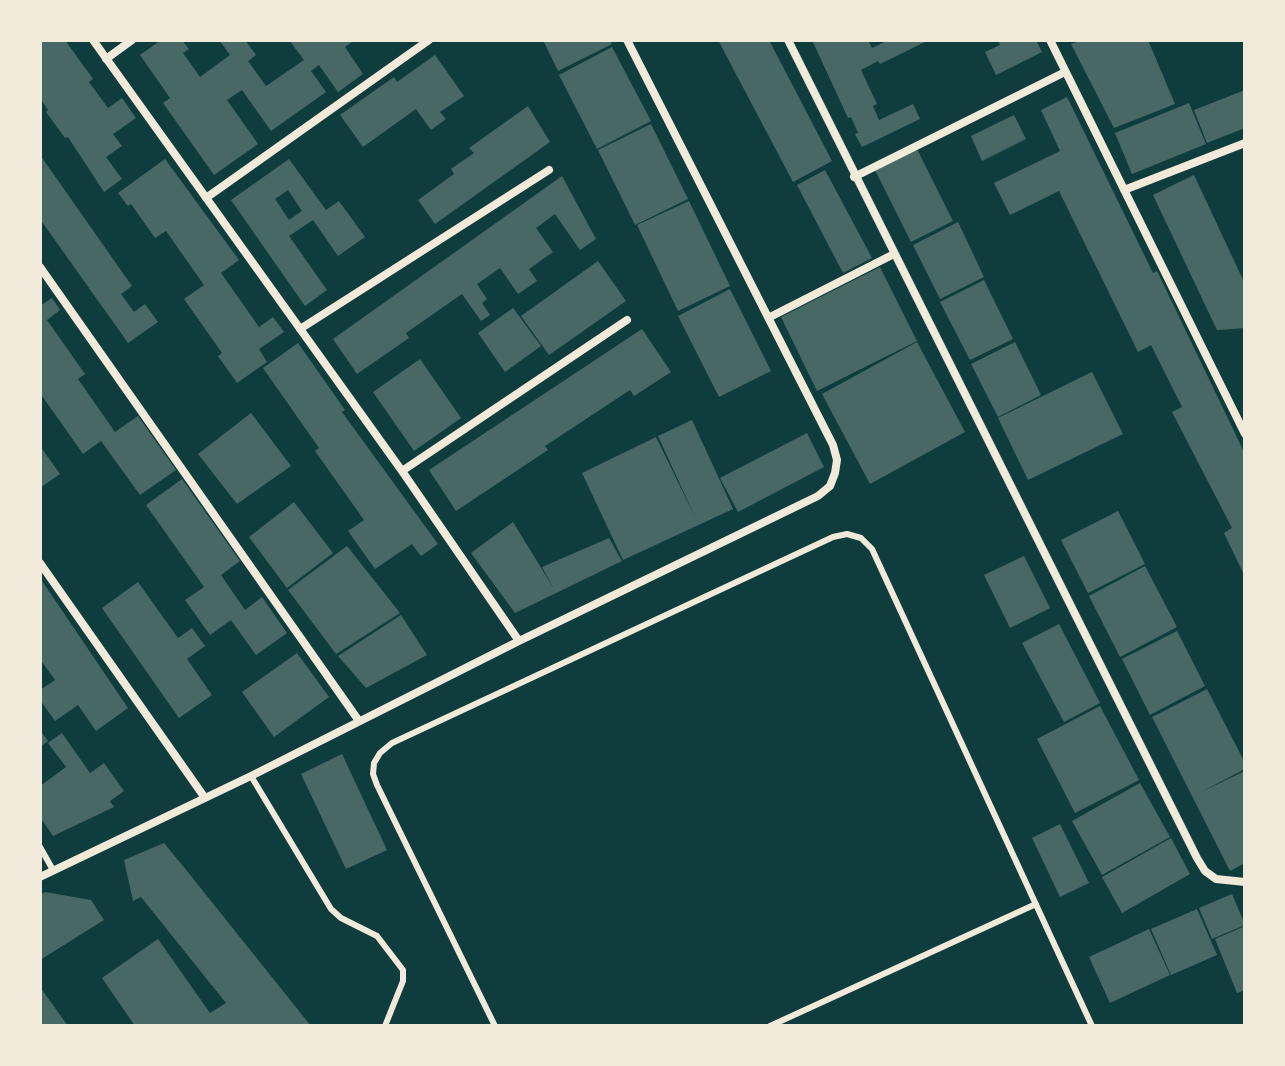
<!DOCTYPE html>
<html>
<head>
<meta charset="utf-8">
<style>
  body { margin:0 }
  #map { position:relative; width:1285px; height:1066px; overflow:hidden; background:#0f3d3e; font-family:Manrope,sans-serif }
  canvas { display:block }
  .frame { position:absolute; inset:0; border:42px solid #f1e9da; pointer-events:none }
</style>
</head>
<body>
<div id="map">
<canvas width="1285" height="1066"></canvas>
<div class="frame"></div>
</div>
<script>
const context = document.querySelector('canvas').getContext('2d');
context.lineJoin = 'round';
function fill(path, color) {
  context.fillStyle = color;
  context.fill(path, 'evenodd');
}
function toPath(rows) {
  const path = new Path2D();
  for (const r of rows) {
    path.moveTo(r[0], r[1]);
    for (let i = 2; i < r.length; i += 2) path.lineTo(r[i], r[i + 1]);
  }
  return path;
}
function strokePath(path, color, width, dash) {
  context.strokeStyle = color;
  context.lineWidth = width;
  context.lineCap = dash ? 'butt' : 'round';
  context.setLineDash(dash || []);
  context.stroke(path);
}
fill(toPath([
  [40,40,65,40,93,79,89,82,108,108,122,98,136,118,113,134,122,146,106,157,122,179,104,192,68,137,65,138,46,112,48,110,40,98],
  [161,40,182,40,189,49,183,53,200,77,230,55,219,40,245,40,256,55,248,61,266,86,304,60,289,40,355,40,345,47,363,74,338,92,319,65,311,71,326,92,271,131,242,90,227,100,258,144,214,175,163,103,170,98,140,55],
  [543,40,610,40,612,44,558,71],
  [718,40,769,40,832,161,793,182],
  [812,40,868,40,872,48,889,40,929,40,880,64,878,61,861,70,877,104,873,106,879,120,913,104,920,119,862,147,855,134,858,133,851,117,848,118],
  [998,40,1036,40,1042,52,996,75,985,52,1000,45],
  [1081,40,1148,40,1175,104,1114,128,1071,44],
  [612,47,651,121,597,149,559,75],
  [435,55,464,96,440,112,446,119,431,130,416,109,363,147,340,115,394,77,397,82],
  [1245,90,1245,128,1207,143,1194,110],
  [1067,97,1153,273,1157,271,1245,454,1245,577,1224,533,1232,528,1172,412,1182,407,1151,345,1138,352,1059,191,1010,215,994,183,1060,151,1041,110],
  [1189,103,1206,144,1132,174,1115,133],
  [528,106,550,142,435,224,418,200,454,174,451,169,474,153,469,148],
  [1014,115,1026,139,982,161,971,136],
  [651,124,688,199,635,225,598,150],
  [917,149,953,221,911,242,875,170],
  [40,155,132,286,121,294,134,312,145,304,158,322,128,343,40,219],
  [165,159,239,260,221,273,259,327,273,317,284,332,259,349,267,362,237,383,218,356,222,353,184,299,204,285,166,231,155,238,131,204,128,206,118,193],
  [289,159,326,210,339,201,365,237,338,256,313,220,289,236,327,290,305,306,231,200],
  [288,190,302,211,289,220,275,199],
  [825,170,872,258,843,273,797,185],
  [1194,175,1245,284,1245,328,1217,330,1153,195],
  [562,176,596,239,580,250,555,214,536,228,553,252,529,269,537,281,518,294,500,268,477,284,487,299,482,303,490,315,481,321,462,294,406,333,409,338,357,374,333,339],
  [689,201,730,286,678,311,637,225],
  [958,222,984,277,940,299,913,245],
  [598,261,626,301,549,355,521,316],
  [880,267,917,341,817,391,781,317],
  [984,280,1013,339,970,360,940,302],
  [730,289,771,371,719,397,678,316],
  [52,298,60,310,47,320,85,374,78,379,115,432,138,416,176,470,140,495,101,441,83,454,40,393,40,306],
  [513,308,541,346,505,372,478,333],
  [642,329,671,372,634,396,630,390,545,446,548,450,456,511,429,470],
  [917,342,965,432,870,484,822,394],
  [1015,342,1041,395,998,417,971,364],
  [298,343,345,410,342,412,438,544,421,556,412,544,375,569,348,531,364,520,315,451,319,448,263,368],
  [420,359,461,418,414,451,373,392],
  [1092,372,1123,434,1028,480,998,418],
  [251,413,291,466,237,504,198,454],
  [692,420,733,509,623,560,582,473,656,437,696,519,658,436],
  [807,433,824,467,738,512,720,478],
  [40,446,60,474,40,488],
  [182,479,240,561,221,575,245,610,262,597,287,633,256,655,231,620,210,635,185,600,204,587,146,505],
  [294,502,333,553,287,588,249,537],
  [1118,511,1145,564,1088,593,1061,540],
  [513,522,554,589,542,567,609,538,622,561,515,613,471,553],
  [347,546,400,613,336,654,288,590],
  [1024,556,1050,608,1010,628,984,575],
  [1145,566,1177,627,1120,657,1089,596],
  [40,578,128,708,96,731,78,705,55,721,40,700,40,690,55,680,40,659],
  [138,582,178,638,192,628,205,646,187,659,212,695,179,718,102,608],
  [401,615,427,655,366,688,338,656],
  [1059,624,1100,703,1064,722,1022,643],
  [1177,631,1205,686,1150,715,1122,659],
  [297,653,329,697,274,737,242,692],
  [1207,689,1245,763,1245,769,1201,792,1245,771,1245,863,1230,871,1152,717],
  [1100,706,1139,780,1075,813,1037,739],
  [40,730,48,741,40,747],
  [62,733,90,773,104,763,124,791,110,801,114,807,53,836,40,817,40,786,66,767,48,743],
  [342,754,387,850,346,869,301,774],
  [1140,783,1170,837,1102,875,1072,821],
  [1060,824,1089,883,1060,897,1032,838],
  [1171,838,1190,874,1122,913,1102,877],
  [164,843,187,871,311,1026,135,1026,102,978,158,939,210,1013,226,1003,141,897,133,901,124,860],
  [45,892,91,900,104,920,40,960,40,895],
  [1232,894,1245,925,1212,939,1199,908],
  [1197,909,1217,955,1171,975,1151,929],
  [1245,926,1245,990,1237,993,1215,939],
  [1149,929,1170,975,1110,1003,1089,957],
  [40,987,68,1026,40,1026]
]), '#486865');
strokePath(toPath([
  [251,776,331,909,341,918,377,936,403,970,403,981,385,1026],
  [40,847,53,870],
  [495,1026,377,785,373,774,374,763,380,753,392,743,833,537,847,534,861,538,872,549,1092,1026],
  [770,1026,1036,904]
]), '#f1e9da', 6);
strokePath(toPath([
  [93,40,402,471,519,641],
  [788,40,1197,858,1205,871,1216,879,1245,882],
  [1050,40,1245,434],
  [106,59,132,40],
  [854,177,1065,72],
  [1124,190,1245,143],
  [206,198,429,40],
  [40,267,359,721],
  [770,317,894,254],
  [300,329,549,170],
  [402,471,627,320],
  [40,563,205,798],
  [40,877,251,776,519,641,818,496,830,486,835,473,837,460,833,445,627,40]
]), '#f1e9da', 8);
</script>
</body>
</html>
